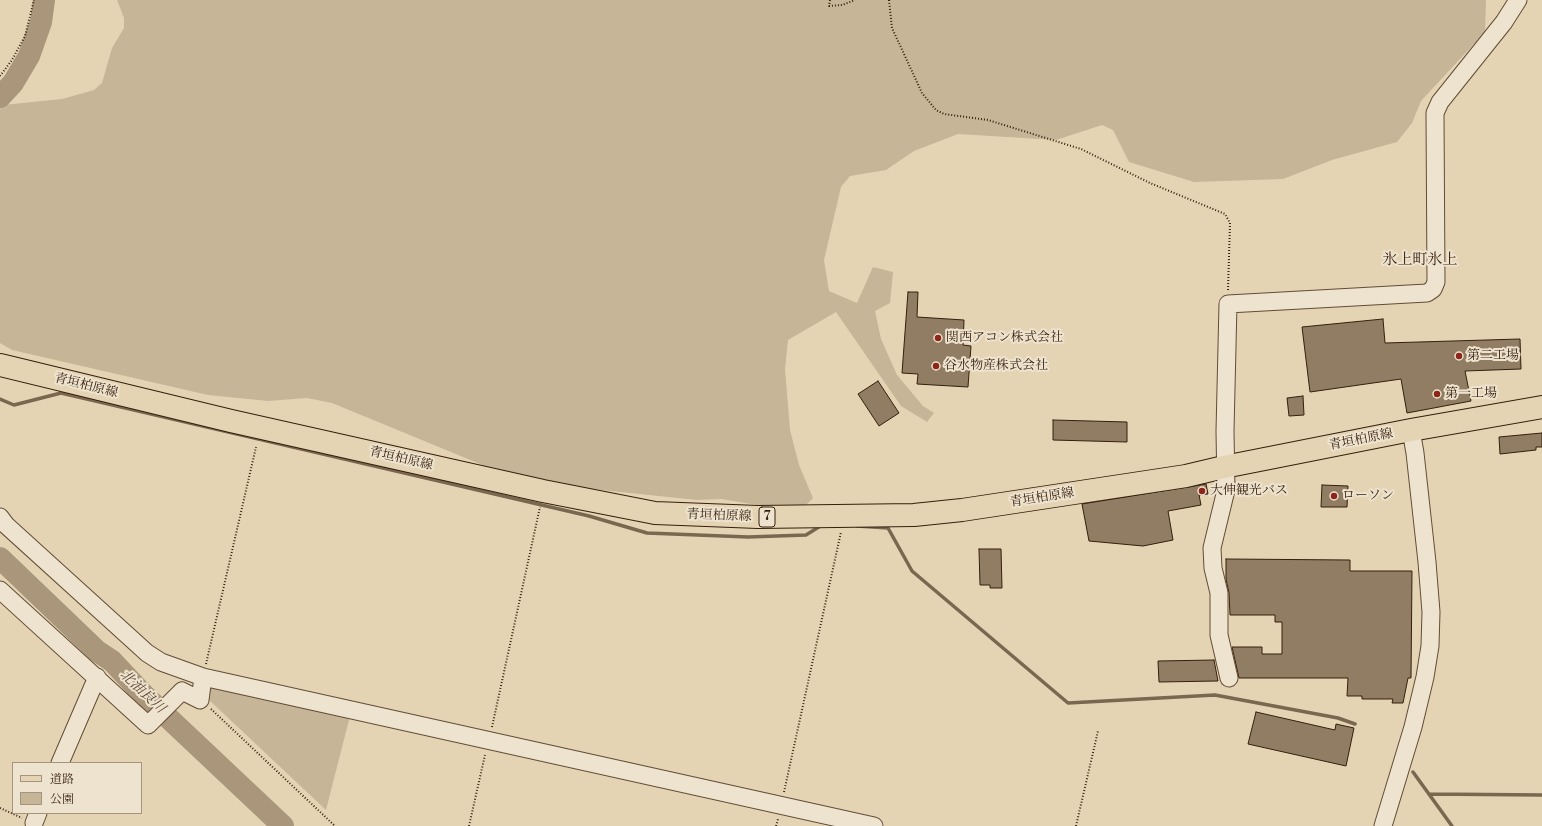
<!DOCTYPE html>
<html>
<head>
<meta charset="utf-8">
<style>
  body { margin:0 }
  #map { position:relative; width:1542px; height:826px; overflow:hidden; background:#e4d4b4; font-family:"Libre Bodoni","Noto Serif JP",serif }
  canvas { display:block }
  .legend { position:absolute; left:12px; top:762px; width:130px; height:52px; box-sizing:border-box; background:#ede3ce; border:1px solid #a49480; margin:0; padding:5px 7px; list-style:none; font-size:12px; color:#361e0c }
  .legend li { display:flex; align-items:center; gap:8px; height:20px }
  .legend b { width:20px; border:1px solid #a49480 }
</style>
</head>
<body>
<div id="map">
<canvas width="1542" height="826"></canvas>
<ul class="legend">
<li><b style="height:5px;background:#e4d4b4"></b>道路</li>
<li><b style="height:11px;background:#c6b597"></b>公園</li>
</ul>
</div>
<script>
const context = document.querySelector('canvas').getContext('2d');
context.lineJoin = 'round';
function fill(path, color) {
  context.fillStyle = color;
  context.fill(path, 'evenodd');
}
function toPath(rows) {
  const path = new Path2D();
  for (const r of rows) {
    path.moveTo(r[0], r[1]);
    for (let i = 2; i < r.length; i += 2) path.lineTo(r[i], r[i + 1]);
  }
  return path;
}
function strokePath(path, color, width, dash) {
  context.strokeStyle = color;
  context.lineWidth = width;
  context.lineCap = dash ? 'butt' : 'round';
  context.setLineDash(dash || []);
  context.stroke(path);
}
function label(font, color, halo, rows, align = 'center') {
  context.font = font + ' "Libre Bodoni","Noto Serif JP",serif';
  context.lineWidth = 4;
  context.setLineDash([]);
  context.textBaseline = 'middle';
  context.strokeStyle = halo;
  context.fillStyle = color;
  for (const [text, x, y, turn = 0] of rows) {
    context.save();
    context.translate(x, y);
    context.rotate((+turn || 0) * Math.PI / 180);
    context.textAlign = isNaN(turn) ? turn : align;
    if (halo) context.strokeText(text, 0, 0);
    context.fillText(text, 0, 0);
    context.restore();
  }
}
fill(toPath([
  [117,0,1486,0,1485,32,1421,101,1412,123,1397,142,1332,160,1283,179,1194,182,1129,162,1113,130,1102,125,1056,140,958,134,914,151,886,170,850,176,841,187,824,260,829,291,857,303,873,267,893,272,890,303,875,311,881,339,897,375,923,406,934,413,927,422,901,406,836,312,788,340,785,369,790,430,799,465,813,498,805,506,782,509,721,499,697,500,582,488,485,466,332,403,307,398,268,401,208,395,12,350,0,343,0,109,3,105,62,99,94,90,102,83,112,48,124,28,124,18],
  [209,684,350,716,326,810,207,698]
]), '#c6b597');
strokePath(toPath([
  [0,399,14,405,61,393,589,516,647,533,748,537,806,535,822,525],
  [857,526,888,528,912,571,1068,703,1215,695,1338,718,1355,724],
  [1413,772,1452,826],
  [1429,794,1542,795]
]), '#7b664f', 3.5);
strokePath(toPath([
  [0,97,13,83,29,56,41,22,44,0],
  [0,558,97,651,112,661,143,694,283,826]
]), '#a9967b', 22);
const building = toPath([
  [908,292,918,292,917,317,964,320,963,345,971,346,968,387,917,384,918,374,902,373,908,292],
  [1383,319,1385,343,1520,339,1521,369,1465,371,1471,401,1407,413,1401,379,1310,392,1302,327,1383,319],
  [878,381,899,413,879,426,858,394,878,381],
  [1303,396,1304,415,1289,416,1287,398,1303,396],
  [1053,420,1127,422,1127,442,1053,440,1053,420],
  [1542,433,1542,447,1536,447,1536,450,1500,454,1499,437,1542,433],
  [1206,484,1208,494,1199,495,1201,505,1168,511,1173,540,1143,546,1089,541,1082,504,1206,484],
  [1322,485,1348,486,1347,507,1321,507,1322,485],
  [979,549,1001,549,1002,588,990,588,990,585,980,585,979,549],
  [1226,559,1350,560,1350,571,1412,571,1411,678,1408,678,1403,703,1392,703,1393,699,1362,699,1362,696,1347,696,1348,678,1239,678,1232,647,1262,647,1262,654,1282,654,1282,622,1275,622,1275,615,1230,615,1229,593,1226,579,1226,559],
  [1214,660,1218,681,1159,682,1158,661,1214,660],
  [1256,712,1335,730,1336,724,1354,728,1346,766,1248,744,1256,712]
]);
fill(building, '#907d63');
strokePath(building, '#361e0c', 1);
const minor = toPath([
  [0,517,6,525,147,653,161,662,203,677,874,826],
  [0,590,148,725,182,691,200,700,203,677],
  [1229,678,1219,635,1219,593,1213,568,1212,548,1226,490,1225,431,1228,304,1427,293,1433,289,1436,282,1435,113,1440,102,1504,22,1518,0],
  [60,763,97,677],
  [34,823,38,813],
  [1383,826,1413,727,1425,677,1430,646,1431,612,1427,562,1415,453,1411,430]
]);
const major = toPath([
  [0,365,231,421,543,491,655,513,758,517,914,515,962,510,1186,476,1224,467,1411,430,1542,407]
]);
strokePath(minor, '#624c36', 19);
strokePath(major, '#361e0c', 24);
strokePath(toPath([
  [830,0,829,6,842,5,855,0],
  [889,0,892,28,922,93,936,110,944,114,988,120,1081,149,1150,183,1225,214,1230,223,1228,290],
  [0,76,12,60,25,36,34,0],
  [206,664,256,447],
  [211,709,335,826],
  [492,727,540,507],
  [784,792,841,532],
  [0,808,22,818],
  [469,826,485,755],
  [776,826,778,819],
  [1076,826,1098,731]
]), '#361e0c', 2, [1, 2]);
strokePath(minor, '#ede3ce', 17);
strokePath(major, '#e4d4b4', 22);
for (const [x, y, r, color] of [
  [938,338,4,"#8f2418"],
  [1459,356,4,"#8f2418"],
  [936,366,4,"#8f2418"],
  [1437,394,4,"#8f2418"],
  [1202,491,4,"#8f2418"],
  [1334,496,4,"#8f2418"]
]) {
  const dot = new Path2D();
  dot.arc(x, y, r, 0, 2 * Math.PI);
  context.fillStyle = color;
  context.fill(dot);
  strokePath(dot, '#ede3ce', 1.5);
}
for (const [x, y, w] of [
  [767,517,16]
]) {
  const box = new Path2D();
  box.roundRect(x - w / 2, y - 10, w, 20, 3);
  context.fillStyle = '#ede3ce';
  context.fill(box);
  strokePath(box, '#361e0c', 1);
}
label('bold 12px', '#361e0c', null, [
  ["7",767,517]
]);
label('13px', '#361e0c', '#ede3ce', [
  ["関西アコン株式会社",946,338],
  ["第二工場",1467,356],
  ["谷水物産株式会社",944,366],
  ["第一工場",1445,394],
  ["大伸観光バス",1210,491],
  ["ローソン",1342,496]
], 'left');
label('13px', '#361e0c', '#ede3ce', [
  ["青垣柏原線",86,386,14],
  ["青垣柏原線",1361,440,-11],
  ["青垣柏原線",401,459,13],
  ["青垣柏原線",1042,498,-9],
  ["青垣柏原線",719,516,2]
]);
label('italic 14px', '#5e4833', '#ede3ce', [
  ["北油良川",142,692,43]
]);
label('15px', '#361e0c', '#ede3ce', [
  ["氷上町氷上",1420,260]
]);
</script>
</body>
</html>
